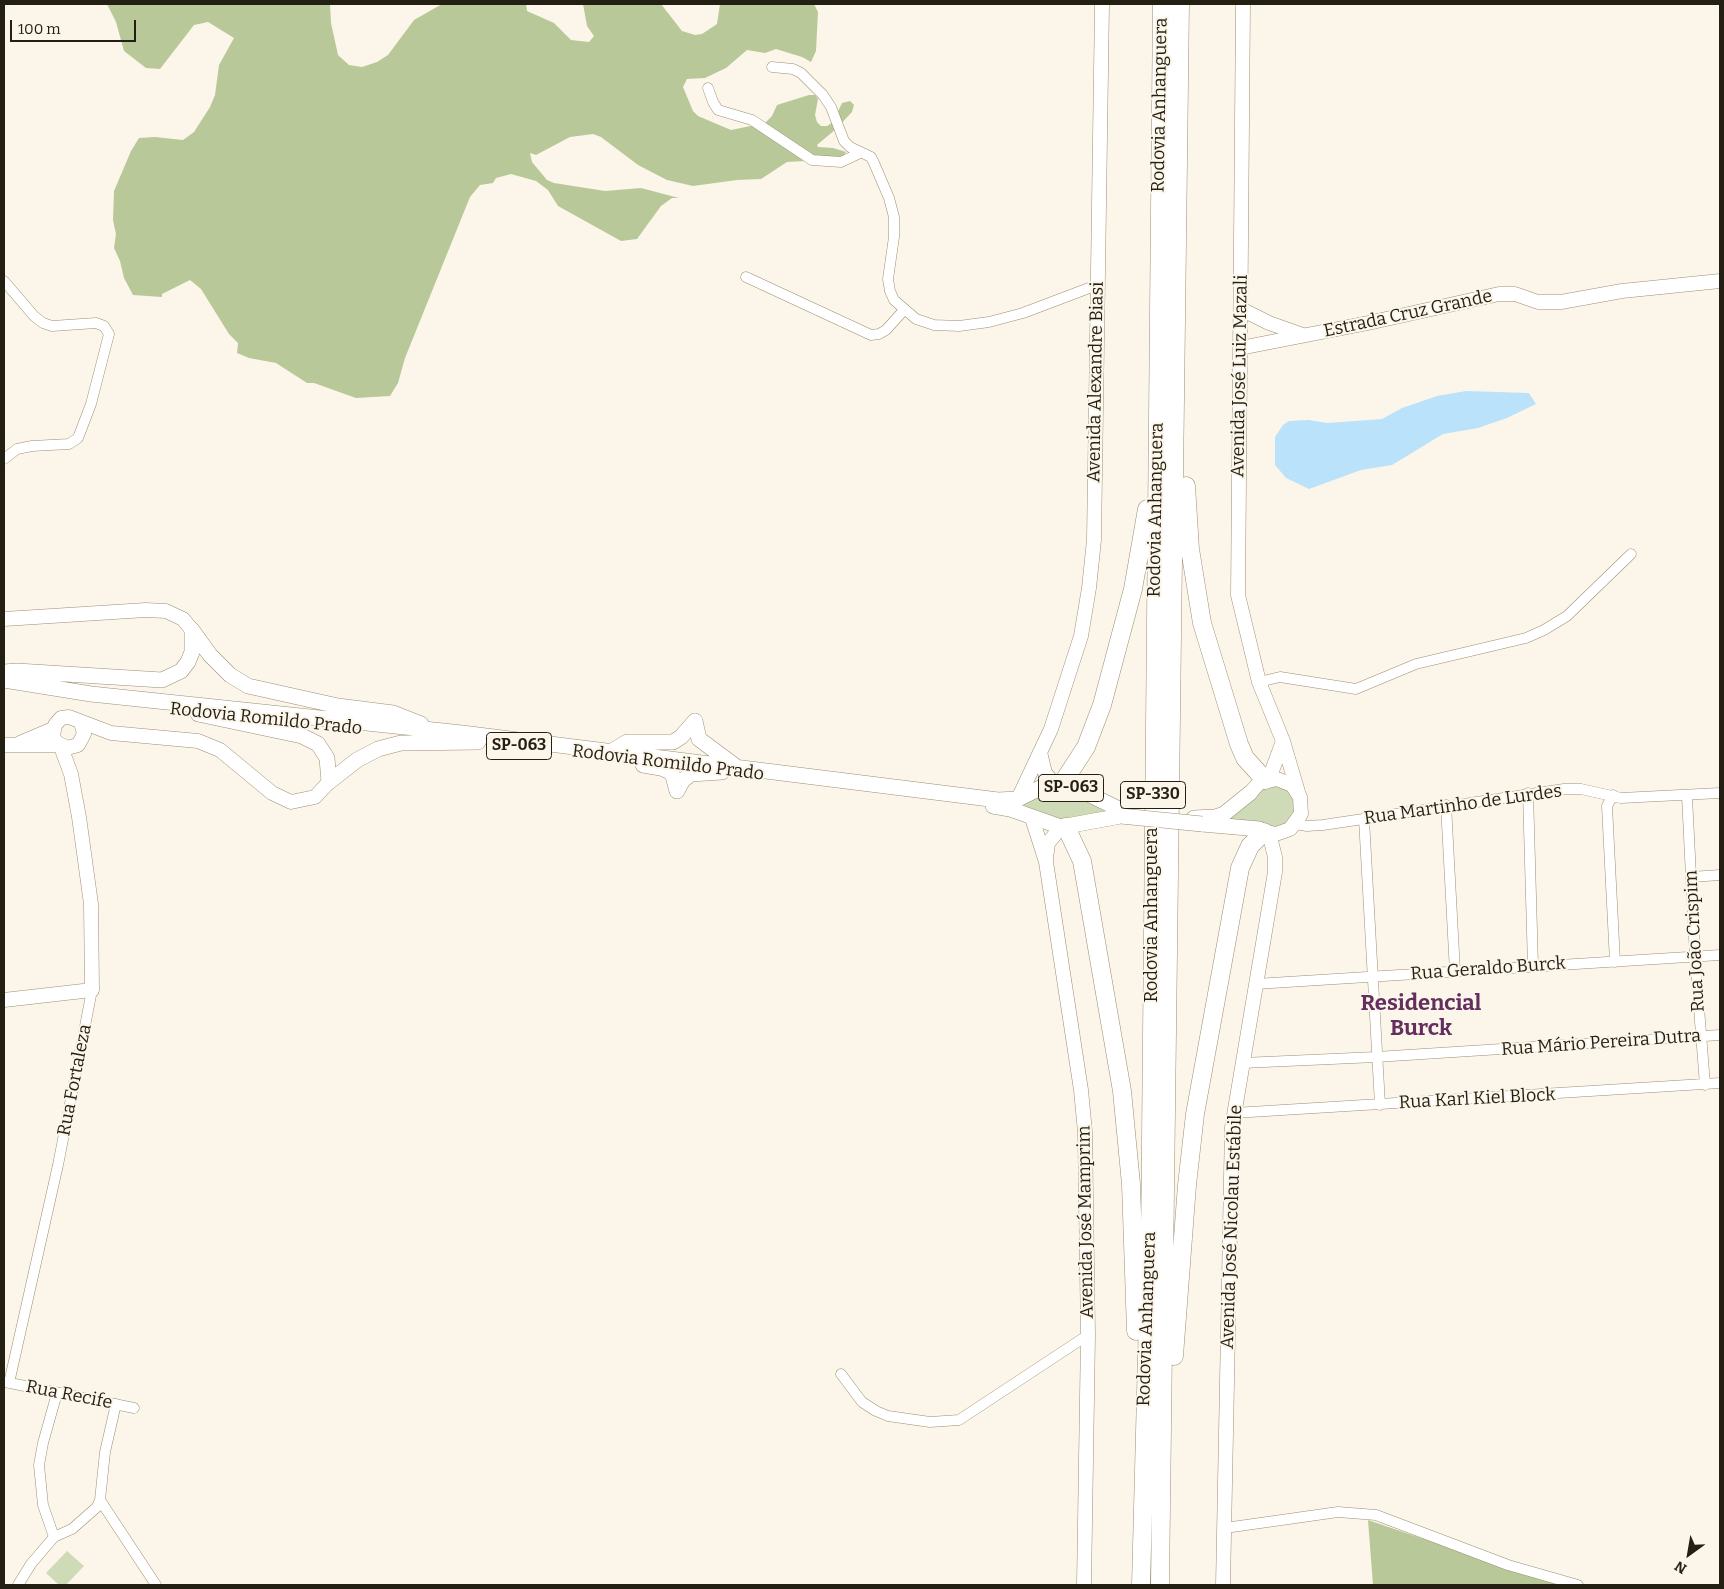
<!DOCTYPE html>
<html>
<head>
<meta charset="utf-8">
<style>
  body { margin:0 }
  #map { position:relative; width:1724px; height:1589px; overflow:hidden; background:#fcf6ea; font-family:Bitter,serif }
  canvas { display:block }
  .frame { position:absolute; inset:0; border:5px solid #241f13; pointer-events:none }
  .north { position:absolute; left:1664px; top:1529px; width:50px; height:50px; -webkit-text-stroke:4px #fcf6ea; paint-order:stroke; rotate:212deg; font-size:14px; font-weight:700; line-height:20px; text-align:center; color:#241f13 }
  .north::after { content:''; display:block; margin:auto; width:18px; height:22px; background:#241f13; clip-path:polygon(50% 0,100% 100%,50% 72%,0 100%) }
  .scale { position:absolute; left:10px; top:20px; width:126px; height:22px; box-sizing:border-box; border:2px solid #241f13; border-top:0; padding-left:6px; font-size:15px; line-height:18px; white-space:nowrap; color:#241f13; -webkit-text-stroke:4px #fcf6ea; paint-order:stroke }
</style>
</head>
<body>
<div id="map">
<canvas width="1724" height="1589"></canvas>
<div class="frame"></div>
<div class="north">N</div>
<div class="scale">100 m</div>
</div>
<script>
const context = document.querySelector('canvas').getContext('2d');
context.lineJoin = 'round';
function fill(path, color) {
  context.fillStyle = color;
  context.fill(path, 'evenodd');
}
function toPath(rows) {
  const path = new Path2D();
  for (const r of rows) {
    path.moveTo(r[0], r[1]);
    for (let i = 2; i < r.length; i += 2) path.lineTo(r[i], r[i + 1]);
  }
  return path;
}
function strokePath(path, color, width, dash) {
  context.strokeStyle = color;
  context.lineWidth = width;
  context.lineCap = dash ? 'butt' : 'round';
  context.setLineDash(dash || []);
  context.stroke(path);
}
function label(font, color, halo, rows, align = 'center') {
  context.font = font + ' Bitter,serif';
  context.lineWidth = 4;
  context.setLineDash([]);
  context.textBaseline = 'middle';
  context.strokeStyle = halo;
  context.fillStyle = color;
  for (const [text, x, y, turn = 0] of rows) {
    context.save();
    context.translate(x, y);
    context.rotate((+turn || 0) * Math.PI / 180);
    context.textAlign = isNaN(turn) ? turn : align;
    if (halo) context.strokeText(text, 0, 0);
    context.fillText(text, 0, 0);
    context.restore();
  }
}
fill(toPath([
  [1269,784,1283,786,1293,796,1296,810,1290,822,1277,829,1220,820,1257,791],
  [1061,795,1075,798,1115,813,1062,820,1012,801],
  [67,1551,84,1566,66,1585,59,1585,46,1573]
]), '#cfdbb6');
fill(toPath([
  [107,4,330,4,331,23,338,55,349,65,362,67,377,62,388,55,414,20,442,4,526,4,527,11,554,23,571,40,589,42,594,36,587,26,583,4,661,4,682,31,695,35,702,34,717,24,720,4,814,4,818,12,816,51,811,62,802,57,776,49,765,53,747,50,726,68,705,78,687,79,683,87,693,111,698,116,731,130,765,123,772,116,777,105,809,95,815,95,818,99,815,115,817,122,821,126,827,126,833,122,842,103,850,101,854,105,852,112,836,129,817,145,818,147,833,148,846,152,835,166,805,161,787,162,761,179,737,180,693,186,667,180,638,165,601,137,593,134,570,137,536,155,530,153,532,162,547,180,554,183,605,191,641,188,679,198,672,198,661,206,637,239,621,241,558,206,548,190,536,181,511,174,496,178,493,183,480,185,470,197,405,358,398,383,390,396,356,398,314,383,307,383,276,363,249,358,237,353,238,343,229,334,201,289,190,280,162,294,162,297,133,295,124,278,120,261,114,248,116,234,113,220,114,191,131,151,139,138,155,137,183,140,194,132,210,107,215,95,219,65,234,38,208,22,194,25,160,69,146,68,124,51,116,22],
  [1368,1520,1558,1585,1373,1585]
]), '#b9c898');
fill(toPath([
  [1466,391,1529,393,1536,404,1507,418,1478,428,1443,434,1392,465,1361,470,1309,489,1286,478,1275,465,1275,437,1283,425,1289,421,1309,420,1327,423,1382,419,1402,408,1437,396]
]), '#bae2fa');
const street = toPath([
  [772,67,793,69,801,73,823,95,831,107,844,141,850,147,871,157,874,163,889,198,894,217,894,237,888,279,890,291,894,300,916,319,934,325,959,326,989,322,1023,313,1097,285],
  [708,88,713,102,718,110,752,120,812,160,841,162,860,153],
  [746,277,871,335,879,334,886,330,904,310],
  [4,281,34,316,43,323,52,326,96,323,104,326,109,334,91,404,78,438,69,444,32,446,17,449,4,459],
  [1259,682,1280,677,1356,689,1416,664,1526,638,1544,630,1567,616,1631,554],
  [1528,793,1533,966],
  [1613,795,1607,806,1615,962],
  [1687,796,1695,957,1705,1085],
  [1446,805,1455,972],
  [1364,819,1380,1105],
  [1295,824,1307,826,1323,825,1564,789,1581,789,1621,798,1720,793],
  [1691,877,1720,875],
  [1255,984,1720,955],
  [1242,1063,1376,1057,1720,1035],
  [1234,1113,1720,1083],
  [841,1374,862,1402,876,1411,888,1416,930,1422,959,1420,1088,1335],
  [5,1382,134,1408],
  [9,1383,58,1165,92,990],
  [100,1500,156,1585],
  [1225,1528,1338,1512,1376,1515,1508,1565,1578,1585],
  [54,1537,43,1505,39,1465,43,1443,57,1393],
  [18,1585,31,1564,54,1537,72,1529,97,1507,100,1500,105,1452,116,1404]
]);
const secondary = toPath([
  [1243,4,1238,595,1259,682,1283,741,1298,792],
  [1241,309,1269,323,1303,335],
  [1240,348,1368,323,1499,294,1515,294,1538,302,1561,302,1622,291,1720,281],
  [4,619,146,610,166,611,183,619,192,630],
  [81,722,84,734,78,745,67,748,56,742,53,736,55,725,61,718,69,717,111,733,198,741,220,750,272,793,291,802,315,797,329,782],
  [20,743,53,729],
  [4,745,58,745],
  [1040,752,1045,773,1057,787],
  [1269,779,1283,741],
  [1250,793,1259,783,1277,779,1292,785,1300,797,1301,814,1290,829,1276,834,1262,831],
  [1018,799,1051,729,1081,636,1089,588,1094,540,1102,4],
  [1032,818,1046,862,1081,1090,1085,1132,1088,1335,1084,1585],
  [1046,859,1048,843,1061,827],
  [4,1000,92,990,91,904,79,817,71,774,61,747],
  [1223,1585,1232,1127,1275,872,1275,857,1269,833]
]);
const primary = toPath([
  [192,630,210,655,230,675,248,686,338,706,393,713,421,724],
  [4,672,17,671,162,680,181,671,188,662,192,652,192,630],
  [4,680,91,694,462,733,998,800,1018,799,1040,788,1060,787,1078,789,1121,810],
  [198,714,302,736,318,744,327,758,329,782],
  [695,721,699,739,734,765],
  [612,751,627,742,673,742,681,737,695,721],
  [643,765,661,768,670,772,673,776,677,791],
  [329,782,357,760,378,749,401,743,478,742],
  [677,791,683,780,691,774,722,772],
  [993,806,1010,809,1061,827,1121,816],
  [1194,818,1215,817,1224,814,1250,793],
  [1202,824,1259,829]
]);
const highway = toPath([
  [1186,486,1190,549,1202,623,1239,744,1245,758,1265,780],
  [1060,787,1086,747,1102,705,1133,589,1147,509],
  [1066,827,1082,861,1122,1091,1131,1184,1136,1331],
  [1174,1356,1187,1185,1195,1114,1240,868,1250,846,1264,832],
  [1141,1585,1150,1242,1162,4],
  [1160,1585,1180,4]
]);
strokePath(street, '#9c8f71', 11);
strokePath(secondary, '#9c8f71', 15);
strokePath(primary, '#9c8f71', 16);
strokePath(highway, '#9c8f71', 19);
strokePath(street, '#fff', 10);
strokePath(secondary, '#fff', 14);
strokePath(primary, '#fff', 15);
strokePath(highway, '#fff', 18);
const primaryBridge = toPath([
  [1121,816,1202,824]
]);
strokePath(primaryBridge, '#9c8f71', 16, []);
strokePath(primaryBridge, '#fff', 15);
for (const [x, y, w] of [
  [519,746,65],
  [1071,788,65],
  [1153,795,65]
]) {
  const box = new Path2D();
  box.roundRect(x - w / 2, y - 13.5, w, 27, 4);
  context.fillStyle = '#fcf6ea';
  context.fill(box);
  strokePath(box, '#241f13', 1);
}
label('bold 16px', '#241f13', null, [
  ["SP-063",519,746],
  ["SP-063",1071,788],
  ["SP-330",1153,795]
]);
label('18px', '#241f13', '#fcf6ea', [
  ["Rodovia Anhanguera",1160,105,-89],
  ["Estrada Cruz Grande",1408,314,-12],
  ["Avenida José Luiz Mazali",1240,376,-89],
  ["Avenida Alexandre Biasi",1096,382,-89],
  ["Rodovia Anhanguera",1156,510,-89],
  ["Rodovia Romildo Prado",266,719,6],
  ["Rodovia Romildo Prado",668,763,7],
  ["Rua Martinho de Lurdes",1463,805,-8],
  ["Rodovia Anhanguera",1152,915,-90],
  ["Rua João Crispim",1695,941,-93],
  ["Rua Geraldo Burck",1488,969,-4],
  ["Rua Mário Pereira Dutra",1601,1043,-4],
  ["Rua Fortaleza",75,1080,-79],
  ["Rua Karl Kiel Block",1477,1099,-3],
  ["Avenida José Mamprim",1086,1222,-91],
  ["Avenida José Nicolau Estábile",1232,1227,-88],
  ["Rodovia Anhanguera",1147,1319,-88],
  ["Rua Recife",69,1395,11]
]);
label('bold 22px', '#632f5f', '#fcf6ea', [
  ["Residencial",1421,1004],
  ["Burck",1421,1029]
]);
</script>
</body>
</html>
